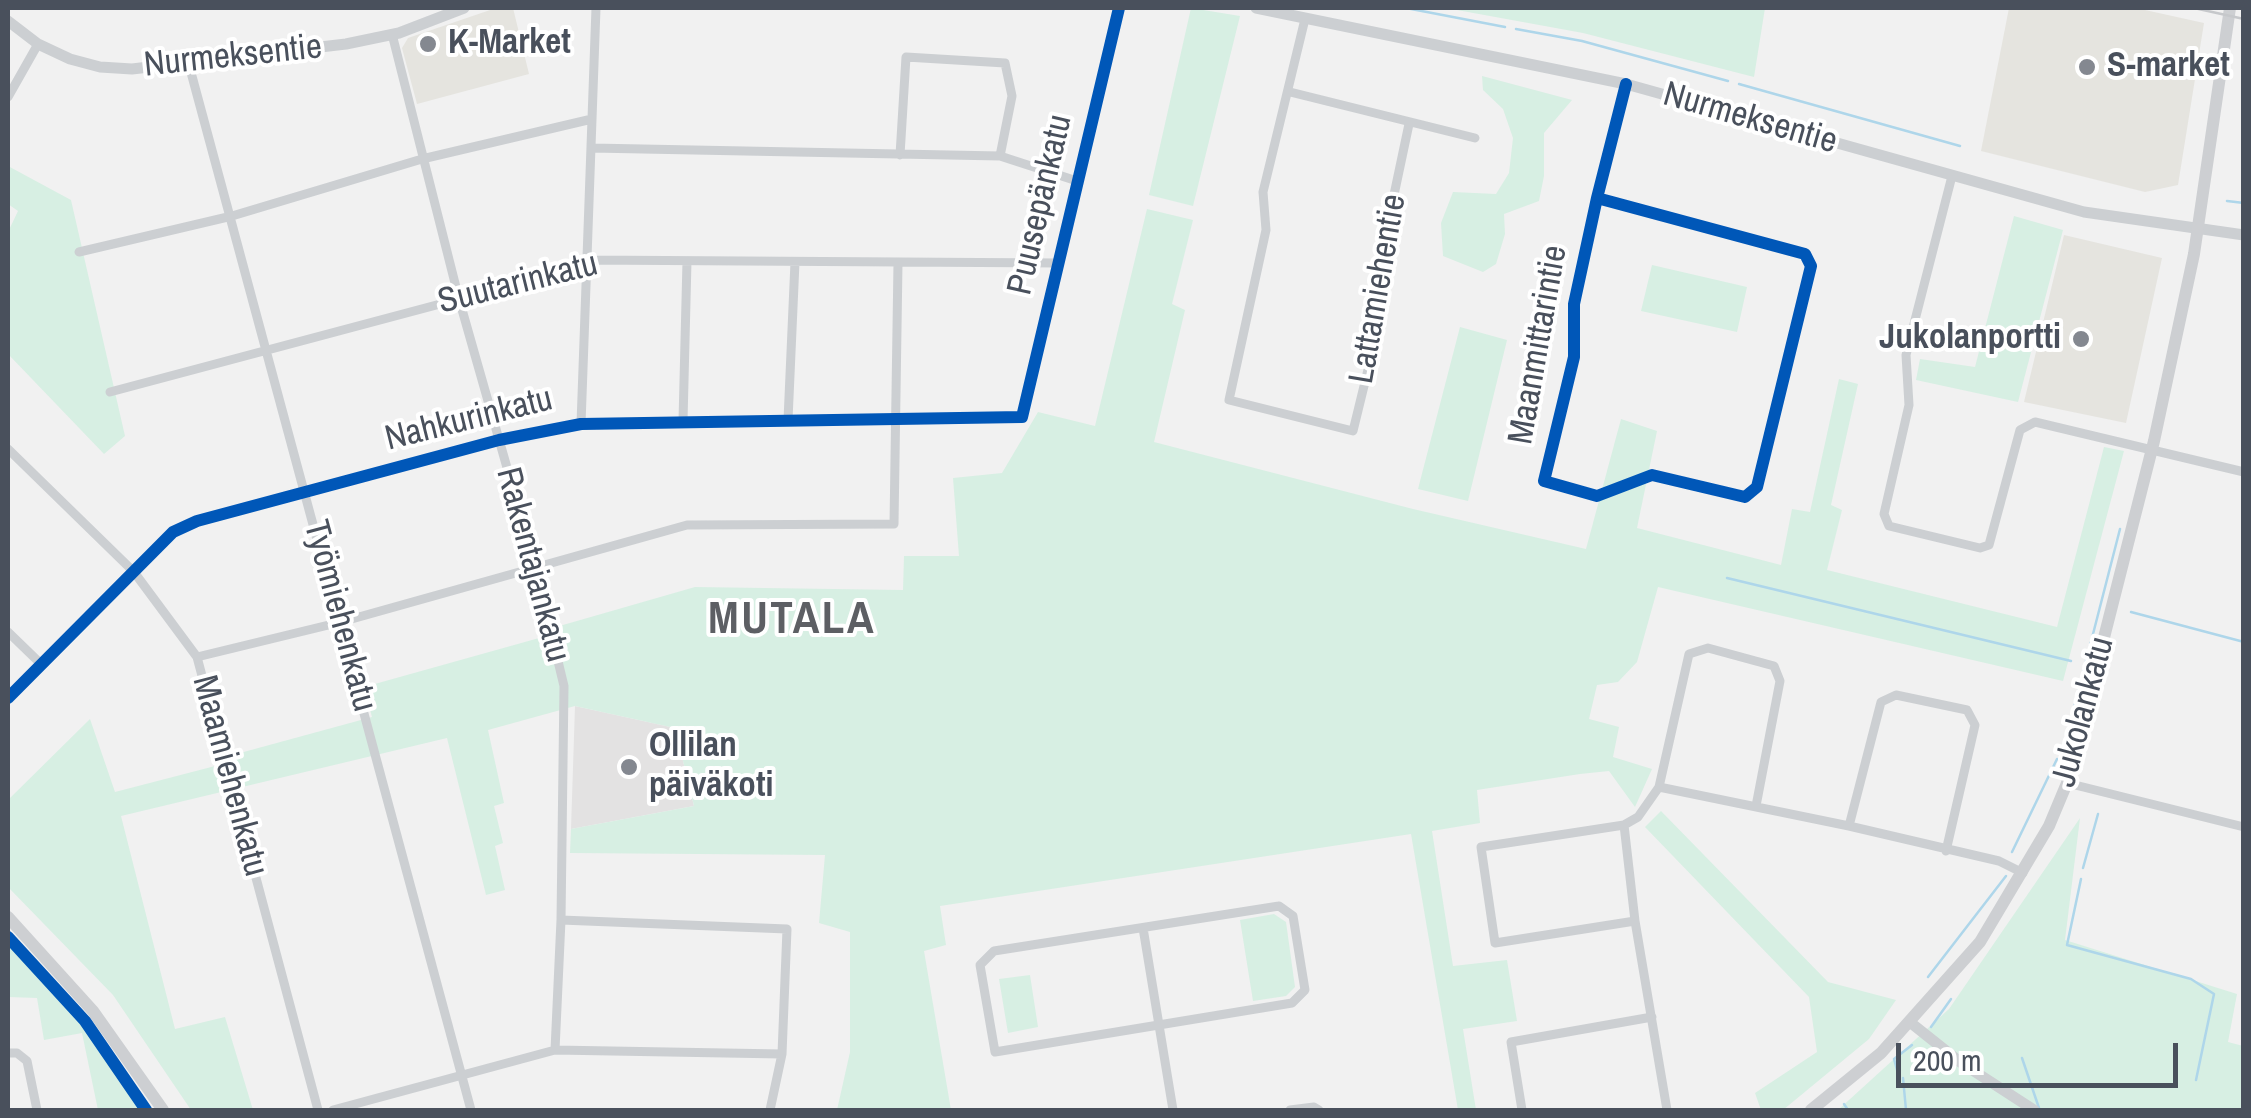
<!DOCTYPE html>
<html>
<head>
<meta charset="utf-8">
<style>
  body { margin:0 }
  #map { position:relative; width:2251px; height:1118px; overflow:hidden; background:#f1f1f1; font-family:"Archivo Narrow",sans-serif }
  canvas { display:block }
  .frame { position:absolute; inset:0; border:10px solid #49505c; pointer-events:none }
  .scale { position:absolute; left:1896px; top:1043px; width:282px; height:45px; box-sizing:border-box; border:5px solid #49505c; border-top:0; padding-left:12px; font-size:30px; line-height:35px; white-space:nowrap; color:#49505c; -webkit-text-stroke:8px #fff; paint-order:stroke }
</style>
</head>
<body>
<div id="map">
<canvas width="2251" height="1118"></canvas>
<div class="frame"></div>
<div class="scale">200 m</div>
</div>
<script>
const context = document.querySelector('canvas').getContext('2d');
context.lineJoin = 'round';
function fill(path, color) {
  context.fillStyle = color;
  context.fill(path, 'evenodd');
}
function toPath(rows) {
  const path = new Path2D();
  for (const r of rows) {
    path.moveTo(r[0], r[1]);
    for (let i = 2; i < r.length; i += 2) path.lineTo(r[i], r[i + 1]);
  }
  return path;
}
function strokePath(path, color, width, dash) {
  context.strokeStyle = color;
  context.lineWidth = width;
  context.lineCap = dash ? 'butt' : 'round';
  context.setLineDash(dash || []);
  context.stroke(path);
}
function label(font, color, halo, rows, align = 'center') {
  context.font = font + ' "Archivo Narrow",sans-serif';
  context.lineWidth = 8;
  context.setLineDash([]);
  context.textBaseline = 'middle';
  context.strokeStyle = halo;
  context.fillStyle = color;
  for (const [text, x, y, turn = 0] of rows) {
    context.save();
    context.translate(x, y);
    context.rotate((+turn || 0) * Math.PI / 180);
    context.textAlign = isNaN(turn) ? turn : align;
    if (halo) context.strokeText(text, 0, 0);
    context.fillText(text, 0, 0);
    context.restore();
  }
}
fill(toPath([
  [496,8,513,8,529,74,417,104,402,48,408,38],
  [2009,8,2136,8,2204,23,2178,185,2145,192,1981,151],
  [2064,235,2162,258,2126,423,2024,402]
]), '#e5e4df');
fill(toPath([
  [575,706,675,728,694,806,571,829]
]), '#e3e2e2');
fill(toPath([
  [1191,8,1240,16,1193,206,1149,195],
  [1446,8,1765,8,1754,77,1583,33],
  [1482,76,1572,100,1544,133,1544,176,1539,201,1504,214,1505,234,1496,264,1483,272,1443,256,1441,223,1453,192,1496,194,1509,173,1513,138,1503,109,1483,90],
  [8,166,71,200,125,436,104,454,8,354,8,232,18,211,8,204],
  [1147,209,1193,220,1172,304,1185,310,1154,442,1413,509,1586,549,1621,419,1657,431,1637,528,1781,565,1792,509,1810,512,1839,379,1858,384,1831,505,1842,510,1827,570,2057,627,2104,447,2124,451,2063,681,1658,587,1637,662,1618,682,1597,685,1589,719,1619,727,1613,757,1652,769,1635,807,1609,771,1580,774,1477,790,1480,823,1432,831,1453,966,1507,960,1517,1021,1463,1029,1476,1110,1458,1110,1411,834,940,906,946,945,924,951,951,1110,837,1110,850,1052,850,932,819,923,825,855,570,853,571,829,694,806,675,728,575,706,488,730,504,803,494,806,503,843,495,846,505,890,486,895,447,738,121,816,175,1029,225,1017,253,1110,191,1110,113,995,8,887,8,800,90,719,115,792,219,765,218,759,372,717,364,687,557,633,556,627,695,587,903,590,904,556,959,556,953,478,1002,473,1038,412,1095,426],
  [2014,216,2063,230,2018,402,1916,380,1920,359,1975,367],
  [1652,265,1747,287,1737,332,1641,311],
  [1460,327,1507,340,1468,501,1418,489],
  [1661,811,1828,982,1896,1000,1869,1039,1783,1110,1761,1110,1755,1093,1817,1052,1809,997,1645,827],
  [2080,818,2065,940,2237,994,2228,1042,2243,1046,2243,1110,1838,1110,1949,1009],
  [1274,914,1286,922,1295,987,1286,996,1253,1001,1240,920],
  [8,942,84,1022,144,1110,98,1110,82,1033,44,1040,37,998,8,997],
  [1030,975,1038,1027,1008,1033,999,979]
]), '#d7efe3');
strokePath(toPath([
  [1406,8,1505,27],
  [1516,29,1582,41,1728,81],
  [1739,84,1960,146],
  [2227,201,2244,203],
  [1727,578,2071,661],
  [2131,612,2244,642],
  [2065,743,2120,529],
  [2012,852,2057,759],
  [2083,868,2098,814],
  [2081,879,2067,945,2191,979,2214,994,2196,1080],
  [1928,977,2006,876],
  [1931,1027,1951,999],
  [2022,1058,2039,1108],
  [1899,1077,1894,1059,1912,1045],
  [1903,1078,1906,1110],
  [1844,1104,1848,1110]
]), '#aed6ea', 2.5);
strokePath(toPath([
  [1305,19,1263,192,1266,230,1229,400,1353,431,1386,296,1380,261,1409,124],
  [392,34,459,299,535,566,564,686,561,920,555,1050],
  [189,65,471,1110],
  [1290,92,1475,138],
  [8,97,38,44],
  [592,148,1000,156,1077,181],
  [900,155,906,57,1005,63,1012,96,1000,156],
  [1952,176,1906,355,1909,405,1884,514,1889,526,1980,548,1989,545,2020,430,2035,422,2244,472],
  [1597,198,1805,254,1811,266,1757,487,1745,497,1652,475,1597,496,1544,481,1574,357,1574,304,1597,198,1626,84],
  [79,252,232,216,422,159,592,119],
  [110,392,459,299,587,260,1058,263],
  [788,420,795,262],
  [683,421,687,261],
  [581,424,596,8],
  [8,449,134,572,197,657,318,1110],
  [8,632,40,663],
  [197,657,341,622,687,525,894,524,898,263],
  [8,698,173,532,197,521,499,440,581,424,1022,417,1119,8],
  [2067,783,2244,827],
  [1659,787,1689,654,1708,648,1774,666,1780,681,1756,806],
  [1624,825,1481,847,1495,943,1635,921],
  [1849,826,1881,702,1896,695,1967,710,1975,725,1946,851],
  [1279,906,1293,916,1305,990,1292,1003,995,1052,980,965,994,951,1279,906],
  [561,920,787,929,782,1054,770,1110],
  [1143,928,1173,1110],
  [8,1053,17,1053,27,1061,37,1110],
  [333,1110,555,1050,782,1054],
  [1290,1110,1314,1107,1319,1110],
  [1522,1110,1511,1042,1652,1017],
  [1667,1110,1635,921,1624,825,1638,817,1659,787,1849,826,1999,861,2023,873]
]), '#cccfd2', 9);
strokePath(toPath([
  [1256,8,1626,84,2084,212,2244,235],
  [8,21,38,44,70,59,100,67,132,69,346,44,399,33,464,8],
  [1911,1023,1960,1062,2034,1110]
]), '#cccfd2', 11);
strokePath(toPath([
  [8,917,93,1011,163,1110],
  [1811,1110,1881,1053,1980,942,2049,826,2067,783,2154,441,2194,254,2230,8]
]), '#cdcfd2', 12);
strokePath(toPath([
  [2194,8,2244,19]
]), '#c6c8cb', 2.5);
strokePath(toPath([
  [1597,198,1805,254,1811,266,1757,487,1745,497,1652,475,1597,496,1544,481,1574,357,1574,304,1597,198,1626,84],
  [8,698,173,532,197,521,499,440,581,424,1022,417,1119,8],
  [8,937,85,1021,146,1110]
]), '#0057b8', 12);
for (const [x, y, r, color] of [
  [428,44,10,"#848890"],
  [2087,67,10,"#848890"],
  [2081,339,10,"#848890"],
  [629,767,10,"#848890"]
]) {
  const dot = new Path2D();
  dot.arc(x, y, r, 0, 2 * Math.PI);
  context.fillStyle = color;
  context.fill(dot);
  strokePath(dot, '#fff', 4);
}
label('bold 35px', '#49505c', '#fff', [
  ["K-Market",448,44],
  ["S-market",2107,67],
  ["Jukolanportti",2061,339,"right"],
  ["Ollilan",649,747],
  ["päiväkoti",649,787]
], 'left');
label('35px', '#49505c', '#fff', [
  ["Nurmeksentie",233,57,-6],
  ["Nurmeksentie",1750,119,16],
  ["Puusepänkatu",1041,205,-77],
  ["Suutarinkatu",518,284,-14],
  ["Lattamiehentie",1379,289,-80],
  ["Maanmittarintie",1539,345,-80],
  ["Nahkurinkatu",469,420,-14],
  ["Rakentajankatu",532,565,75],
  ["Työmiehenkatu",339,616,75],
  ["Jukolankatu",2084,712,-75],
  ["Maamiehenkatu",229,776,75]
]);
context.letterSpacing = '2.5px';
label('bold 45px', '#5d5f64', '#fff', [
  ["MUTALA",792,621]
]);
context.letterSpacing = '0px';
</script>
</body>
</html>
